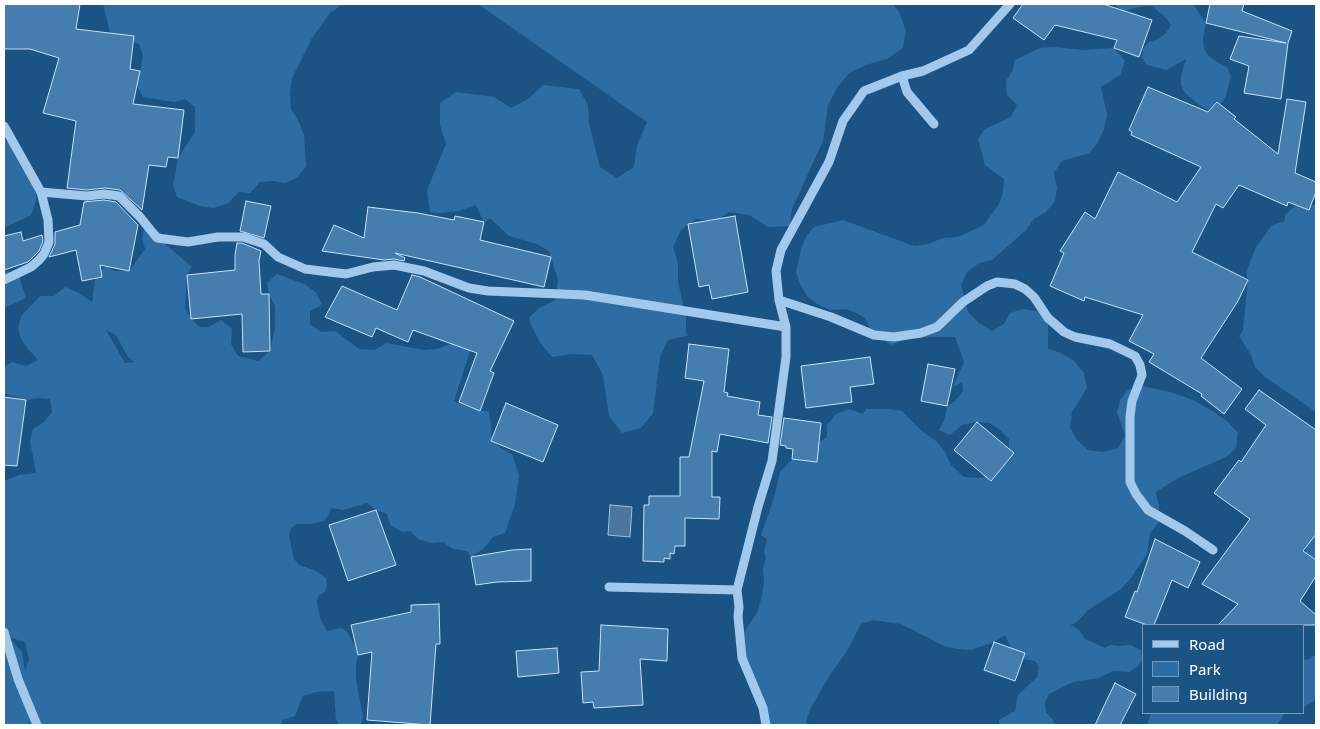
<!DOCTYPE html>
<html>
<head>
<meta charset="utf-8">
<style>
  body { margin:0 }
  #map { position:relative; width:1320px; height:729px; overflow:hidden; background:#1b5385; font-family:"Noto Sans",sans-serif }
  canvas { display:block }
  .frame { position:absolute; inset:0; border:5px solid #fff; pointer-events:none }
  .legend { position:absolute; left:1142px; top:624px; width:162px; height:90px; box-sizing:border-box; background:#1b5385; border:1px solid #7698b6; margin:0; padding:6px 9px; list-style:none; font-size:15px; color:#fff }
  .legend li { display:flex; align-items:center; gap:10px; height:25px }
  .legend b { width:25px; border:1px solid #7698b6 }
</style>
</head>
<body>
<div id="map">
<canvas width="1320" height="729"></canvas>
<div class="frame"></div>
<ul class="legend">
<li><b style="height:6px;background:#a2c9eb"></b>Road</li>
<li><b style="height:14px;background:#2e6da3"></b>Park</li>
<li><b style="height:14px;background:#447dae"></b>Building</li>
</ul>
</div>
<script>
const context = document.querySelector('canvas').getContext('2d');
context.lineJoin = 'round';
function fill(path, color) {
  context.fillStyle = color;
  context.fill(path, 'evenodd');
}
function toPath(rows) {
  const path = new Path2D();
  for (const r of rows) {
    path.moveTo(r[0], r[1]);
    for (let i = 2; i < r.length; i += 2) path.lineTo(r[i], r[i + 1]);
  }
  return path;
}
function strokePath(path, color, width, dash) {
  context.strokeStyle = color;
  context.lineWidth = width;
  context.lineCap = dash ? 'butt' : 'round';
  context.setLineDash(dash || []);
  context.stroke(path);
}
fill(toPath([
  [103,4,343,4,330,13,312,38,292,78,290,93,291,109,299,122,304,135,306,166,298,177,286,183,273,181,260,182,250,193,239,192,228,203,214,208,200,206,177,197,173,185,176,171,178,158,195,132,195,107,185,99,174,102,143,97,137,86,143,56,139,44,115,34,111,36],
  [478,4,893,4,899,12,906,31,903,48,887,59,866,65,849,73,837,88,828,105,823,141,792,209,790,226,768,227,749,215,729,212,716,221,696,219,681,230,673,247,678,264,678,282,686,317,686,334,689,335,668,340,660,357,653,413,641,428,622,433,609,416,603,375,592,355,572,354,552,357,541,344,531,325,529,318,539,308,556,300,558,280,549,251,537,244,509,236,490,218,484,223,476,205,458,211,439,213,430,212,427,190,446,144,440,125,440,103,456,92,494,97,511,108,528,99,543,85,579,89,588,105,589,123,600,167,617,178,634,167,637,145,647,122],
  [1116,4,1193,4,1206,23,1203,39,1204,49,1209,56,1217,62,1228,68,1231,77,1225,98,1219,106,1211,111,1202,107,1185,93,1181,85,1181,76,1186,59,1166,70,1147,65,1142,58,1143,49,1149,42,1158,39,1166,33,1171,25,1166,18,1152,6,1144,6,1123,11,1116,6],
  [1054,47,1083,50,1114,48,1125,61,1120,75,1101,87,1107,115,1104,129,1098,142,1089,153,1062,161,1054,173,1057,188,1055,201,1046,212,1034,219,1026,230,992,260,979,263,967,272,961,285,968,312,979,323,992,331,1004,324,1010,313,1023,309,1037,311,1048,321,1048,349,1061,353,1074,361,1084,373,1087,388,1072,412,1070,427,1076,439,1088,450,1103,452,1118,448,1125,436,1117,412,1120,400,1128,390,1142,386,1170,392,1193,400,1214,412,1227,421,1238,433,1236,448,1226,457,1178,478,1156,492,1159,507,1159,522,1150,533,1147,554,1131,578,1121,589,1088,610,1078,621,1070,626,1073,626,1080,631,1085,639,1105,648,1110,645,1118,646,1130,645,1141,650,1142,660,1137,667,1129,672,1113,671,1098,678,1073,682,1049,694,1045,702,1046,712,1052,719,1055,725,999,725,999,720,1015,711,1018,695,1037,677,1039,667,1035,661,1018,658,1013,652,1005,635,994,642,971,650,957,649,944,646,901,624,873,620,861,624,847,651,830,675,813,704,807,717,806,725,762,725,759,707,743,657,743,634,758,611,762,595,764,581,763,569,766,557,764,551,767,539,761,535,774,498,780,472,789,462,827,437,827,425,836,414,849,409,863,414,866,409,888,409,902,411,923,432,936,441,945,452,951,465,964,477,980,478,993,473,1009,452,1009,439,1000,430,990,423,977,422,962,425,950,435,939,430,945,418,947,406,955,401,963,391,962,382,952,388,964,362,955,337,916,337,904,340,891,345,871,331,865,318,858,314,846,309,830,310,817,304,808,297,801,286,796,272,801,249,806,237,814,227,843,220,914,246,928,244,943,238,958,237,984,225,999,204,1003,192,1004,179,985,165,978,139,985,129,1011,117,1017,105,1007,95,1006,81,1013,70,1015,60,1040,48],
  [4,140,17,148,37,186,36,201,31,215,4,228],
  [1296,205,1309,210,1311,205,1316,205,1316,412,1265,377,1255,367,1251,355,1239,336,1243,330,1248,280,1246,272,1256,247,1272,225,1285,221,1285,215],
  [151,227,161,233,164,243,192,267,187,275,185,308,191,319,200,327,209,327,221,320,232,329,231,344,238,356,258,361,270,351,275,328,275,306,269,294,267,283,277,274,304,284,316,292,322,305,310,311,310,324,321,332,335,331,359,349,375,350,386,343,424,350,437,349,461,340,470,351,454,401,480,411,489,411,491,426,491,440,501,448,512,454,519,475,515,504,505,533,493,537,483,549,471,557,467,551,453,549,443,542,430,543,418,539,410,531,403,532,391,526,387,514,376,510,367,503,343,510,331,508,329,515,324,521,311,524,297,524,291,528,289,536,294,559,299,565,314,570,326,578,327,585,325,592,318,596,317,602,320,618,327,631,342,628,348,633,356,648,358,655,356,665,356,680,363,717,361,725,339,725,336,719,334,691,316,692,303,696,295,716,282,720,282,725,37,725,28,713,30,725,4,725,4,481,19,475,36,473,30,441,33,429,44,422,52,412,50,399,37,398,26,400,4,393,4,367,12,362,26,366,38,360,29,350,21,339,18,327,22,315,40,296,54,296,65,287,79,293,92,302,96,275,106,266,114,271,129,271,145,249,142,238,144,228],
  [106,330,116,335,128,357,134,362,125,363],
  [8,637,25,642,29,659,25,671,22,652],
  [4,270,19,276,26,298,4,308],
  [1315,528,1316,528,1316,576,1305,553,1308,544,1308,539],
  [1316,654,1316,700,1304,707,1304,660,1309,659],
  [1151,713,1288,713,1285,713,1277,725,1147,725]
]), '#2e6da3');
const water = toPath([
  [610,505,632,507,630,537,608,535,610,505]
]);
fill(water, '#4d759a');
strokePath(water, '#95c6ed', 1);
const building = toPath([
  [4,4,80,4,76,29,134,36,130,69,140,71,133,104,184,110,178,158,168,157,166,167,149,165,142,210,120,190,105,188,87,190,67,188,76,121,43,113,59,58,30,49,4,49,4,4],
  [1023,4,1103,4,1152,20,1139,57,1114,48,1117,40,1055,25,1044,40,1013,18,1023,4],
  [1210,4,1244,4,1242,11,1292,31,1288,43,1281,99,1244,93,1249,66,1230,59,1239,36,1286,43,1206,23,1210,4],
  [1148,87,1208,112,1217,102,1236,117,1234,119,1278,154,1287,99,1306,102,1295,173,1316,182,1316,192,1309,210,1288,202,1287,206,1239,185,1223,208,1216,204,1192,252,1248,280,1238,301,1201,358,1242,389,1224,414,1201,396,1202,394,1149,362,1154,354,1129,341,1143,315,1085,297,1084,301,1050,286,1064,253,1060,251,1085,212,1095,219,1118,172,1177,202,1201,167,1131,135,1132,132,1129,130,1148,87],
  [104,200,116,202,138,225,129,271,100,265,102,277,82,281,76,250,49,257,55,244,55,232,80,225,84,202,104,200],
  [246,201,271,206,264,238,240,231,246,201],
  [368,207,418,213,454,220,455,216,484,222,480,240,551,257,544,287,395,253,405,258,404,261,394,259,384,260,322,251,334,225,364,238,368,207],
  [735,216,748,292,712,299,709,285,699,287,688,224,735,216],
  [21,232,23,241,42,235,43,241,39,251,28,262,4,270,4,236,21,232],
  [237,243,242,243,261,251,259,261,261,294,269,294,270,351,243,352,242,314,191,319,187,275,235,270,235,255,237,243],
  [412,275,420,277,514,321,490,371,494,373,480,411,459,402,477,353,413,330,408,342,376,328,372,337,325,317,342,286,397,310,412,275],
  [689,344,729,349,724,392,728,393,727,396,760,402,758,415,772,417,768,443,720,434,717,452,712,451,712,497,720,497,719,519,685,518,685,546,675,546,674,554,670,553,670,559,664,558,664,562,643,561,644,505,649,505,649,496,680,496,680,457,689,457,704,381,685,378,689,344],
  [870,357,874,384,850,387,852,402,806,408,801,366,870,357],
  [928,364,955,369,947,406,921,401,928,364],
  [1259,390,1316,430,1316,534,1303,551,1316,560,1316,576,1300,601,1316,615,1316,625,1218,625,1238,604,1202,584,1250,519,1214,493,1239,460,1241,462,1266,425,1245,409,1259,390],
  [4,397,26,400,17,466,4,465,4,397],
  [506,403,558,425,543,462,491,441,506,403],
  [784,418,821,423,817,462,792,459,793,449,786,448,786,446,780,445,784,418],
  [977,422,1014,453,991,481,954,450,977,422],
  [376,510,396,565,348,581,329,525,376,510],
  [1155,539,1200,562,1188,588,1172,580,1154,625,1147,625,1125,617,1135,591,1137,592,1155,539],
  [531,549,531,581,497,582,476,585,471,557,512,550,531,549],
  [439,604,440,644,436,644,430,725,367,720,372,652,358,655,351,625,411,612,411,605,439,604],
  [601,625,668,629,667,661,640,659,643,705,594,708,593,702,583,703,581,672,599,671,601,625],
  [994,642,1025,653,1015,681,984,670,994,642],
  [557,648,559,673,518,677,516,651,557,648],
  [1115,683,1136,694,1120,725,1095,725,1115,683]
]);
fill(building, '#447dae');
strokePath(building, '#c7e2f8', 1);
strokePath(toPath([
  [902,76,907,92,934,124],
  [4,126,41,192,48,220,49,242,44,254,39,260,31,267,4,280],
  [41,192,87,196,104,194,119,196,140,217,157,238,188,242,218,237,243,237,264,244,278,257,305,269,346,274,373,267,394,265,424,271,469,288,488,291,585,295,786,327],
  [779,300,831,317,874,335,894,337,921,333,937,327,963,302,987,286,997,282,1015,284,1025,289,1034,297,1048,318,1064,332,1075,337,1110,344,1135,356,1140,365,1142,375,1132,401,1130,417,1130,482,1136,494,1148,510,1185,531,1213,550],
  [609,587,737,590],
  [4,632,18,679,37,725],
  [766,725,763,708,742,658,738,616,739,607,737,590,758,507,772,461,786,357,786,327,779,300,776,271,781,250,829,162,843,121,864,91,902,76,923,71,969,50,1010,4]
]), '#a2c9eb', 9);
</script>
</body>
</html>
